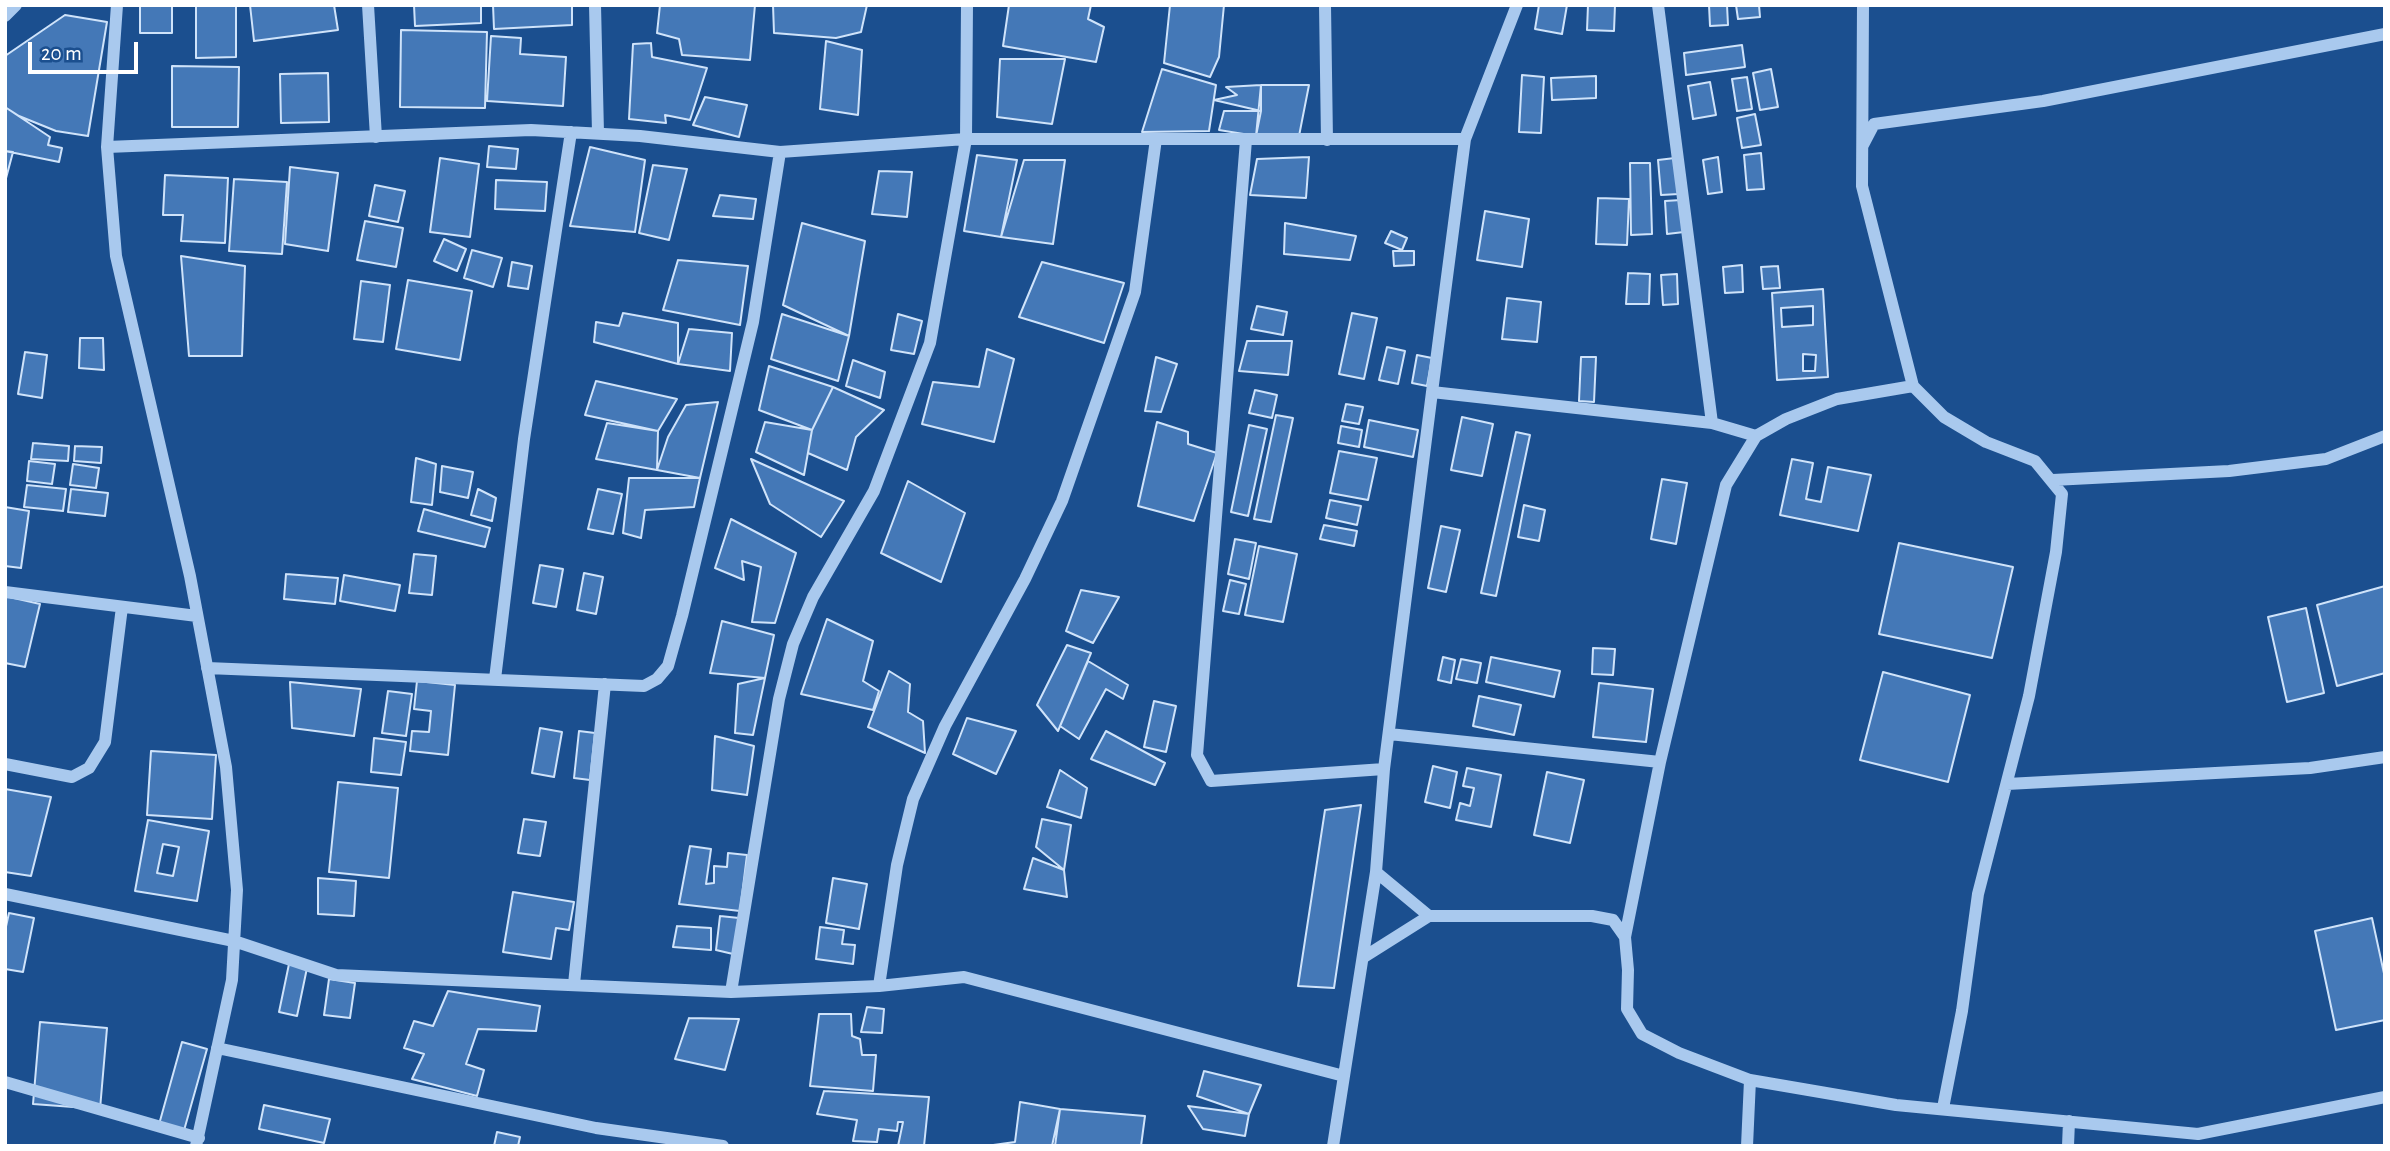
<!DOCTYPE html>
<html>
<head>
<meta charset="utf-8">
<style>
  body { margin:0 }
  #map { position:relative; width:2390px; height:1151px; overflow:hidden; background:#1b4f8f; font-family:"Alegreya Sans",sans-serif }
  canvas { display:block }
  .frame { position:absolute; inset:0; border:7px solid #fff; pointer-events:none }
  .scale { position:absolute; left:28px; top:42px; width:110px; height:32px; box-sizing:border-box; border:4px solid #fff; border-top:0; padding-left:9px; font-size:21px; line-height:24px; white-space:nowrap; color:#fff; -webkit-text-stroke:5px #1b4f8f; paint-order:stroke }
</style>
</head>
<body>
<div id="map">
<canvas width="2390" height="1151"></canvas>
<div class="frame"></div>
<div class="scale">20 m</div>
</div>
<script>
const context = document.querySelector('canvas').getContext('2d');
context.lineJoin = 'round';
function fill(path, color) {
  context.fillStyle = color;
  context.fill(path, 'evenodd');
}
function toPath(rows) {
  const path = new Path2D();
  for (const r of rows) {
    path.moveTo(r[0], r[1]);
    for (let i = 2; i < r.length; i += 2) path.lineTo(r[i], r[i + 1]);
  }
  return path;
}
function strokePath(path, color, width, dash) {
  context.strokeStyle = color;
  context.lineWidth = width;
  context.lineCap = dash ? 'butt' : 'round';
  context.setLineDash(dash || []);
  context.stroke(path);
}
const building = toPath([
  [140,5,172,5,172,33,140,33,140,5],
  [196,5,236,5,236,57,196,58,196,5],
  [250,5,334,5,338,30,254,41,250,5],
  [414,5,481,5,481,23,415,26,414,5],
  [493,5,572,5,572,25,494,29,493,5],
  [660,5,755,5,750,60,682,55,679,39,657,33,660,5],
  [773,5,867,5,861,32,836,38,774,33,773,5],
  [1009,5,1091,5,1088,19,1104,27,1096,62,1003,46,1009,5],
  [1170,5,1224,5,1219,57,1210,77,1164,63,1170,5],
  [1539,5,1567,5,1562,34,1535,29,1539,5],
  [1588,5,1615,5,1614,31,1587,30,1588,5],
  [1709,5,1727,5,1728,25,1710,26,1709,5],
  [1736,5,1759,5,1760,17,1738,19,1736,5],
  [65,15,107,22,88,136,56,131,19,116,5,107,5,56,65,15],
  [401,30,487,32,485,108,400,107,401,30],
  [491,36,521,38,520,54,566,57,563,106,487,101,491,36],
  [826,41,862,50,858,115,820,109,826,41],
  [651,43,652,57,707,68,690,120,665,115,666,123,629,119,633,44,651,43],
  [1742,45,1745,67,1686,75,1684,53,1742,45],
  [1000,59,1065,59,1052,124,997,117,1000,59],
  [172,66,239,67,238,127,172,127,172,66],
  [1162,69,1216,85,1209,131,1142,132,1162,69],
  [1771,69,1778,107,1760,110,1753,73,1771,69],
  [328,73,329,122,281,123,280,74,328,73],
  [1522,75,1544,77,1541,133,1519,132,1522,75],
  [1596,76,1596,98,1552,100,1551,78,1596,76],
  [1747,77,1752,109,1737,111,1732,79,1747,77],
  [1710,82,1716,115,1693,119,1688,86,1710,82],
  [1261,85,1261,111,1214,100,1237,95,1226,87,1261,85],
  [1261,85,1309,85,1299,136,1256,136,1261,85],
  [705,97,747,105,739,137,693,125,705,97],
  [5,107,50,137,48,145,62,148,59,162,5,151,5,107],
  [1224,111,1261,111,1256,136,1219,130,1224,111],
  [1755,114,1761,145,1742,148,1737,118,1755,114],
  [489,146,518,149,516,169,487,167,489,146],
  [590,147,645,160,635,232,570,226,590,147],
  [5,151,13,152,5,182,5,151],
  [1761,153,1764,189,1747,190,1744,155,1761,153],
  [977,155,1017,160,1001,237,964,231,977,155],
  [1309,157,1306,198,1250,195,1257,159,1309,157],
  [1718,157,1722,192,1708,194,1703,160,1718,157],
  [440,158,479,164,470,237,430,232,440,158],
  [1675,158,1679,194,1661,195,1658,160,1675,158],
  [1024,160,1065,160,1053,244,1001,237,1024,160],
  [1630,163,1650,163,1652,234,1631,235,1630,163],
  [653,165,687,169,669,240,639,233,653,165],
  [290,167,338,173,328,251,285,244,290,167],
  [879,171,912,172,907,217,872,214,879,171],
  [165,175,228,178,225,243,181,241,183,215,163,215,165,175],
  [234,179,287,182,282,254,229,251,234,179],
  [496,180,547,182,545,211,495,209,496,180],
  [375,185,405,191,398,222,369,216,375,185],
  [720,195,756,199,753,219,713,216,720,195],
  [1598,198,1629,199,1627,245,1596,244,1598,198],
  [1681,200,1684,232,1667,234,1665,201,1681,200],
  [1485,211,1529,219,1522,267,1477,260,1485,211],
  [365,221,403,228,396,267,357,260,365,221],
  [802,223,865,241,849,336,783,305,802,223],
  [1285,223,1356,236,1350,260,1284,254,1285,223],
  [1391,231,1407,238,1402,250,1385,243,1391,231],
  [444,239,466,249,457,271,434,261,444,239],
  [472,250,502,258,493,287,464,278,472,250],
  [1393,251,1414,251,1414,265,1394,266,1393,251],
  [181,256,245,266,242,356,189,356,181,256],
  [678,260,748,266,740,325,663,310,678,260],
  [512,262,532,266,528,289,508,286,512,262],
  [1042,262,1124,283,1104,343,1019,317,1042,262],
  [1742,265,1743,292,1725,293,1723,267,1742,265],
  [1778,266,1780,288,1763,289,1761,267,1778,266],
  [1628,273,1650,274,1649,304,1626,304,1628,273],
  [1677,274,1678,304,1663,305,1661,275,1677,274],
  [408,280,472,291,460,360,396,349,408,280],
  [361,281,390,285,383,342,354,339,361,281],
  [1823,289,1828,377,1777,380,1772,293,1823,289],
  [1813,306,1813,325,1782,327,1781,308,1813,306],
  [1803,354,1816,355,1815,371,1803,371,1803,354],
  [1507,298,1541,302,1537,342,1502,339,1507,298],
  [1257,306,1287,312,1283,335,1251,329,1257,306],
  [623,313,678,323,678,364,594,342,596,322,619,326,623,313],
  [1352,313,1377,318,1364,379,1339,374,1352,313],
  [782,314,849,336,838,381,771,359,782,314],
  [898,314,922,321,914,354,891,350,898,314],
  [689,329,732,333,730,371,678,364,689,329],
  [80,338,103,338,104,370,79,368,80,338],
  [1247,341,1292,341,1288,375,1239,371,1247,341],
  [1387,347,1405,351,1398,384,1379,380,1387,347],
  [987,349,1014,359,994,442,922,424,933,382,979,387,987,349],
  [25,352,47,355,42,398,18,394,25,352],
  [1417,355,1432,358,1427,386,1412,383,1417,355],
  [1156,357,1177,364,1161,412,1145,411,1156,357],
  [1581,357,1596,357,1594,402,1579,401,1581,357],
  [853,360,885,372,880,398,846,386,853,360],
  [769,366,833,387,812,430,759,410,769,366],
  [596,381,677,399,658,431,585,415,596,381],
  [833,387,884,410,856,437,847,470,808,453,812,430,833,387],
  [1255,390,1277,395,1272,418,1249,413,1255,390],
  [718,402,700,478,657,470,668,437,686,405,718,402],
  [1346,404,1363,407,1359,424,1342,421,1346,404],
  [1276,415,1293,418,1271,522,1254,519,1276,415],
  [1462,417,1493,424,1482,476,1451,470,1462,417],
  [1369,420,1418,430,1413,457,1364,447,1369,420],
  [765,422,812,430,804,475,756,452,765,422],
  [1157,422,1188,432,1188,444,1217,453,1194,521,1138,506,1157,422],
  [607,423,658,431,657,470,596,459,607,423],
  [1249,425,1267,429,1248,516,1231,512,1249,425],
  [1341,426,1362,430,1359,447,1338,443,1341,426],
  [1516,432,1530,435,1496,596,1481,593,1516,432],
  [33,443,69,446,68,461,31,459,33,443],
  [75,446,102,447,101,463,74,461,75,446],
  [1339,451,1377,458,1368,500,1330,493,1339,451],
  [416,458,436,464,432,505,411,502,416,458],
  [751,459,844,501,821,537,770,504,751,459],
  [1792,459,1813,463,1806,499,1821,502,1828,467,1871,475,1858,531,1780,515,1792,459],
  [29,461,55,464,52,484,27,481,29,461],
  [73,464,99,468,96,488,70,485,73,464],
  [442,466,473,472,468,498,440,492,442,466],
  [629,478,700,478,694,507,645,510,641,538,623,533,629,478],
  [1662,479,1687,483,1676,544,1651,539,1662,479],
  [908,481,965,513,941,582,881,553,908,481],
  [27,485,66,489,63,511,24,507,27,485],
  [71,489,108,493,105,516,68,512,71,489],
  [478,489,496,498,492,521,471,515,478,489],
  [598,489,622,494,613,534,588,529,598,489],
  [1330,500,1361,506,1357,525,1326,518,1330,500],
  [1524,505,1545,510,1539,541,1518,537,1524,505],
  [5,507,29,511,21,568,5,566,5,507],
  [424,509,490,528,485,547,418,531,424,509],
  [731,519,796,553,775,623,752,622,761,567,742,561,744,580,715,568,731,519],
  [1324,525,1357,531,1354,546,1320,539,1324,525],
  [1441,526,1460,530,1446,592,1428,588,1441,526],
  [1235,539,1256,543,1249,579,1228,574,1235,539],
  [1899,543,2013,567,1992,658,1879,634,1899,543],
  [1259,546,1297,554,1283,622,1245,615,1259,546],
  [414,554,436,556,432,595,409,593,414,554],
  [540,565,563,569,556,607,533,603,540,565],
  [584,573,603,577,596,614,577,610,584,573],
  [286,574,338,578,335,604,284,599,286,574],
  [344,575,400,585,395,611,340,601,344,575],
  [1230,580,1246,584,1239,614,1223,611,1230,580],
  [2385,586,2385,673,2337,686,2317,605,2385,586],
  [1081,590,1119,597,1093,643,1066,631,1081,590],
  [5,596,40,604,25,667,5,663,5,596],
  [2306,608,2324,693,2287,702,2268,617,2306,608],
  [827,619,873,641,863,681,879,691,873,710,801,694,827,619],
  [722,621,774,635,765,678,710,673,722,621],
  [1067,645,1091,653,1058,731,1037,705,1067,645],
  [1593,648,1615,649,1613,675,1592,674,1593,648],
  [1443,657,1455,660,1451,683,1438,680,1443,657],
  [1491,657,1560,671,1554,697,1486,682,1491,657],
  [1461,659,1481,663,1477,683,1456,679,1461,659],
  [1088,661,1128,685,1123,699,1106,689,1079,739,1060,726,1088,661],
  [889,671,910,684,908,712,923,721,925,753,868,727,889,671],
  [1883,672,1970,695,1948,782,1860,760,1883,672],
  [765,678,753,735,735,733,738,684,765,678],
  [417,681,455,685,448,755,410,751,412,731,429,732,431,711,414,709,417,681],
  [290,682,361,689,354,736,292,728,290,682],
  [1599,683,1653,689,1646,742,1593,737,1599,683],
  [388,691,412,694,406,736,382,733,388,691],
  [1479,696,1521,705,1514,735,1473,726,1479,696],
  [1154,701,1176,706,1166,752,1144,747,1154,701],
  [967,718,1016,731,996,774,953,754,967,718],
  [540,728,562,732,554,777,532,773,540,728],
  [579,731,595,733,590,780,574,778,579,731],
  [1106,731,1165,763,1155,785,1091,759,1106,731],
  [715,736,754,746,747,795,712,790,715,736],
  [374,738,406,742,401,775,371,772,374,738],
  [151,751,216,755,212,819,147,815,151,751],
  [1433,766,1457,772,1450,808,1425,802,1433,766],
  [1467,768,1501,775,1491,827,1456,820,1460,803,1470,806,1474,788,1463,786,1467,768],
  [1060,770,1087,788,1081,818,1047,807,1060,770],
  [1547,772,1584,780,1570,843,1534,835,1547,772],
  [338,782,398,788,389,878,329,872,338,782],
  [5,789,51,797,31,876,5,872,5,789],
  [1361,805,1334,988,1298,986,1325,810,1361,805],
  [524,819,546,822,540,856,518,853,524,819],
  [1042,819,1071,825,1064,870,1036,847,1042,819],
  [148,820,209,831,197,901,135,891,148,820],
  [163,844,179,847,173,876,157,873,163,844],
  [690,846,711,849,706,884,714,883,714,866,727,867,728,853,747,855,740,911,679,904,690,846],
  [1033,858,1064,870,1067,897,1024,889,1033,858],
  [318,878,356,881,354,916,318,914,318,878],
  [833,878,867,884,859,929,826,923,833,878],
  [513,892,574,902,569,930,556,928,551,959,503,952,513,892],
  [9,913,34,918,23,972,5,969,5,931,9,913],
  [720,916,739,918,733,954,716,950,720,916],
  [2372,918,2385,978,2385,1020,2336,1030,2315,931,2372,918],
  [677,926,711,928,711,950,673,947,677,926],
  [820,927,844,930,842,944,855,945,853,964,816,959,820,927],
  [289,964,307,968,297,1016,279,1012,289,964],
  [329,979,355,983,350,1018,324,1015,329,979],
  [448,991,540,1006,536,1031,478,1029,466,1064,484,1070,477,1096,412,1079,424,1054,404,1048,414,1021,433,1026,448,991],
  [867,1007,884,1009,882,1033,861,1032,867,1007],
  [819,1014,851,1014,852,1036,860,1039,862,1055,876,1055,873,1091,810,1086,819,1014],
  [689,1018,739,1019,725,1070,675,1059,689,1018],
  [40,1022,107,1028,100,1109,33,1104,40,1022],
  [182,1042,207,1049,183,1134,158,1128,182,1042],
  [1204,1071,1261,1085,1249,1114,1197,1096,1204,1071],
  [824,1091,929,1097,924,1146,898,1146,903,1122,898,1122,897,1131,879,1129,877,1142,853,1141,857,1120,817,1114,824,1091],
  [1020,1102,1060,1109,1052,1146,986,1146,1015,1142,1020,1102],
  [264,1105,330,1119,324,1143,259,1129,264,1105],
  [1188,1106,1249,1114,1245,1136,1203,1129,1188,1106],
  [1060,1109,1145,1116,1141,1146,1055,1146,1060,1109],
  [497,1132,520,1137,518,1146,494,1146,497,1132]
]);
fill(building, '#4478b7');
strokePath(building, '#cfe3fa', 2);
strokePath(toPath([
  [117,5,107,147,116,256,190,576,226,767,237,890,232,980,196,1146],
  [368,5,376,137],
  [595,5,598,133],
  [1325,5,1327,140],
  [1658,5,1712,423],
  [1863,5,1862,186,1913,386,1944,417,1986,442,2035,461,2062,494,2056,552,2029,696,1978,894,1962,1011,1943,1108],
  [5,16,16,5],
  [1465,139,1517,5],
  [1246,140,1197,755,1211,781,1384,769],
  [1863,145,1874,124,2043,101,2385,34],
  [107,147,531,130,640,136,780,152,966,139,1465,139,1432,392],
  [2053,480,2229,471,2326,459,2385,436],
  [5,592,197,616],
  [207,668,644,686,657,679,668,666,682,616,753,322,780,152],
  [495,679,524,439,571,132],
  [1389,734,1660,762],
  [5,764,72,777,89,768,105,742,122,607],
  [2007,784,2310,768,2385,757],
  [1376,872,1429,916],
  [5,894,234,941,336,975,731,992,879,986,964,977,1344,1076],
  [1625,937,1660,762,1726,485,1756,436,1786,419,1837,399,1913,386],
  [1364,957,1429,916,1592,916,1613,920,1625,937,1628,970,1627,1009,1642,1034,1679,1053,1750,1080,1747,1146],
  [574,984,605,684],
  [879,986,897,865,913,799,945,726,1025,579,1062,501,1135,292,1156,139],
  [731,992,779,699,793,644,813,597,874,491,930,343,966,139,967,5],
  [217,1048,596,1128,723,1146],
  [1750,1080,1896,1105,2198,1134,2385,1097],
  [5,1082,199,1138],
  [1333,1146,1376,872,1384,769,1432,392,1712,423,1756,436],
  [2068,1146,2069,1121]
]), '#a9c9ee', 12);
</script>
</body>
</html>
